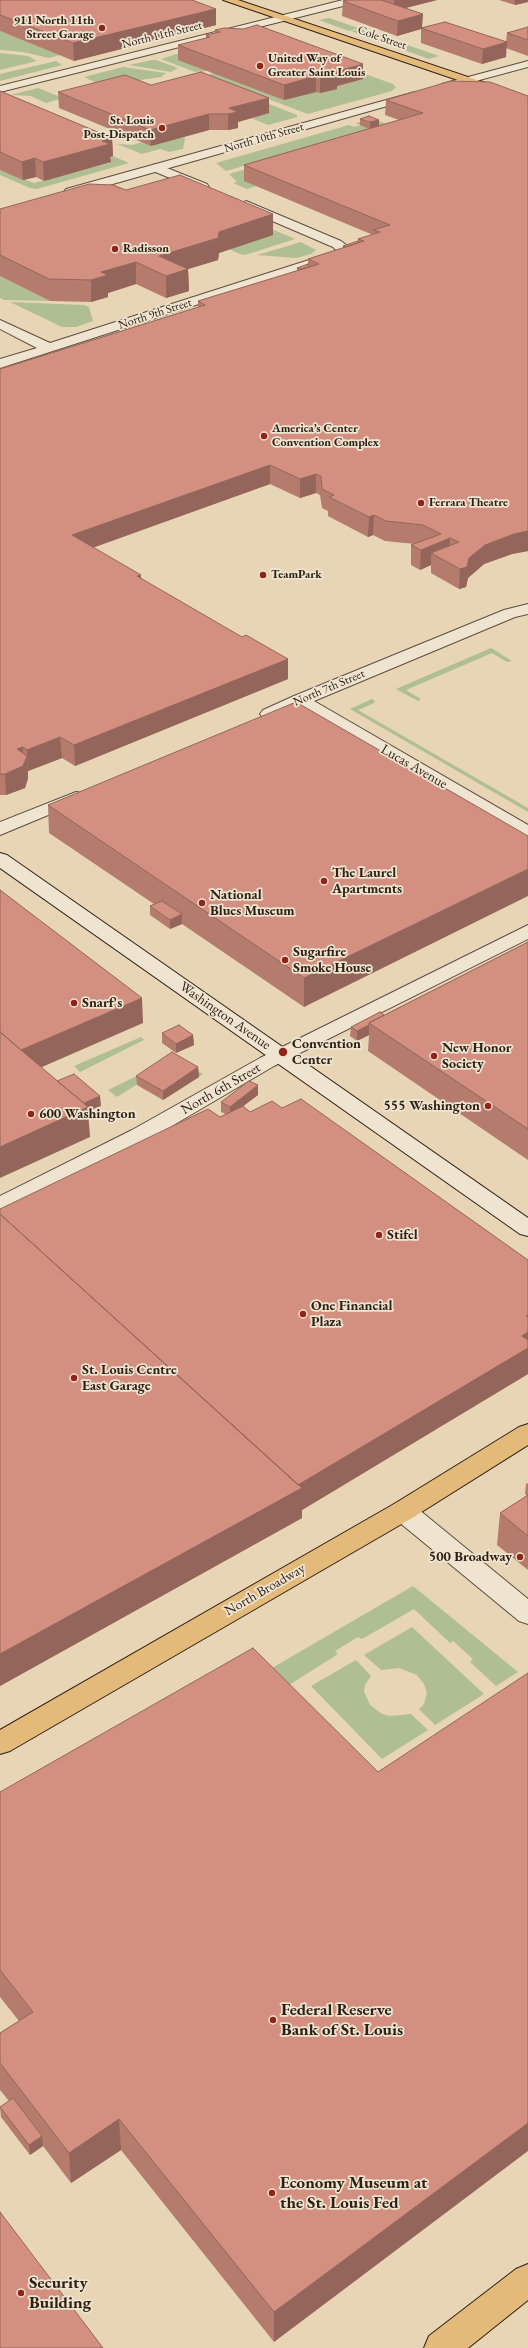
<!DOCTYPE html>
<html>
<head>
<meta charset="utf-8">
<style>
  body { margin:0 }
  canvas { display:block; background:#e7d5b6 }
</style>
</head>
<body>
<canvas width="528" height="2348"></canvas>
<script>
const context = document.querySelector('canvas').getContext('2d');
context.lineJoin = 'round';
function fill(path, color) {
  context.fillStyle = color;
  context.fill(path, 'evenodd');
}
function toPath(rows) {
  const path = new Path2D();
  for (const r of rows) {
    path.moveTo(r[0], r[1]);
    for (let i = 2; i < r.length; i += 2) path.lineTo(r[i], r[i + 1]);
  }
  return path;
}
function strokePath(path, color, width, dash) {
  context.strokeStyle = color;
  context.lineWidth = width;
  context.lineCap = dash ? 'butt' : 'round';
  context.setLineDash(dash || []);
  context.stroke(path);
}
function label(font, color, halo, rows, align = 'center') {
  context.font = font + ' "EB Garamond",serif';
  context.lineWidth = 3.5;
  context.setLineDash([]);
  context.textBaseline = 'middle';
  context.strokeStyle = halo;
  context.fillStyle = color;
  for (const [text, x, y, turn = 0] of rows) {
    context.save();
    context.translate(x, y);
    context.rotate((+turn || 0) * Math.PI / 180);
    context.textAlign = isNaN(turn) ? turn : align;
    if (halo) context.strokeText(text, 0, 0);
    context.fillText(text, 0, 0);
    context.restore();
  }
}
fill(toPath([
  [329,18,358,28,349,31,319,20],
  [361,29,439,56,429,59,351,31],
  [0,31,60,55,49,58,23,52,0,50],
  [262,37,393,84,396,87,392,91,308,114,207,76,212,73,316,92,362,79],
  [192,49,207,71,195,72,161,59],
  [0,53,28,56,37,61,0,70],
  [152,60,156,60,178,68,171,72,129,65],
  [56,61,62,65,0,81,0,74],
  [123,67,166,73,161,77,140,80,140,82,97,83,84,77],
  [205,79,297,115,297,117,268,125,251,118,268,113],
  [38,88,63,98,46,103,31,96,10,95],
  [373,119,401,129,256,186,247,189,233,183,237,182,229,174,253,167,247,165,226,171,216,163,349,125,354,127,360,125,355,123],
  [182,137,185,138,183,149,169,152,160,149,142,154,117,144,132,145,142,142,151,146],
  [113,156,129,163,37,189,30,188,0,175,0,170,34,183,110,163,103,159],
  [188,193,295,239,245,255,240,254,229,249],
  [301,242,316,250,311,254,296,258,257,255],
  [0,276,50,301,4,300,0,298],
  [10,302,84,305,89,307,93,321,76,327,62,327],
  [491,648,512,661,507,662,492,653,406,690,421,699,418,701,396,689],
  [372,699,375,701,374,703,358,710,528,808,528,812,350,709],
  [141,1037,144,1040,80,1072,74,1066],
  [174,1058,203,1074,199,1077,172,1062,117,1097,108,1090],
  [413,1586,518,1672,496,1686,470,1662,473,1659,453,1641,450,1643,414,1609,362,1639,358,1637,335,1651,338,1654,289,1685,377,1803,253,1679],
  [412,1627,484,1694,435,1725,419,1709,424,1704,427,1693,424,1684,417,1675,399,1668,381,1670,364,1655],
  [356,1660,371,1676,365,1685,364,1691,370,1705,382,1714,390,1716,411,1714,428,1730,382,1759,311,1686]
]), '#afbe93');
const minor = toPath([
  [343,0,360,0,359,2,0,92,0,86,343,0],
  [157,164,207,184,209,187,203,191,199,190,153,171,151,168,153,165,157,164],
  [246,201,341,241,350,248,349,253,348,256,0,368,0,359,37,348,0,329,0,320,50,343,337,251,333,247,242,208,240,205,246,201],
  [528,604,528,614,515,617,314,701,528,825,528,839,521,837,300,707,269,719,263,718,260,714,263,710,294,696,504,610,528,604],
  [76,792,82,793,85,797,82,801,0,835,0,822,76,792],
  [528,925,528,939,274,1066,148,1140,0,1212,0,1196,132,1130,260,1058,528,925],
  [403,1502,412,1504,528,1599,528,1624,519,1621,394,1518,390,1511,394,1504,403,1502]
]);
const tertiary = toPath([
  [528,61,528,67,446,89,440,86,442,84,528,61],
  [415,92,419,93,419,97,74,195,66,195,64,192,66,189,415,92]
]);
const secondary = toPath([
  [0,853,7,855,528,1218,528,1236,520,1234,0,868,0,853]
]);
const primary = toPath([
  [223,0,238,0,528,97,528,104,223,0],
  [528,1424,528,1445,412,1518,10,1751,0,1754,0,1730,394,1504,519,1427,528,1424],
  [528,2264,528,2300,468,2348,424,2348,429,2336,516,2269,528,2264]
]);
strokePath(minor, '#5d4d3c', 2);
strokePath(tertiary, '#5d4d3c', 2);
strokePath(secondary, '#2f2014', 2);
strokePath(primary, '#2f2014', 2);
fill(minor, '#efe4d0');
fill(tertiary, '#efe4d0');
fill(secondary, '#efe4d0');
fill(primary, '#e4ba7b');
fill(toPath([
  [0,0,216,9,216,25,74,61,0,31],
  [348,0,437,0,405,8,422,28,506,42,507,33,528,27,528,56,506,48,506,57,482,64,421,43,421,29,397,36,342,16,343,1],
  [499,0,528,0,528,2,515,5],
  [215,30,363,79,337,86,337,89,320,93,316,92,284,100,178,60,178,45,206,38,206,35,215,33],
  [151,85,269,113,238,122,238,128,228,130,209,130,151,146,59,108,58,92],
  [0,91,112,138,113,156,110,157,111,162,44,181,36,177,23,180,0,170],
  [528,96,528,551,512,554,484,564,468,578,466,587,459,589,431,573,431,565,420,570,411,565,411,545,415,544,385,541,373,535,368,537,328,516,328,511,322,508,320,495,316,493,300,498,270,484,93,547,141,579,288,679,75,766,62,758,28,771,28,778,25,788,6,795,0,795,0,369,198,307,198,301,297,271,297,268,308,264,308,259,343,248,343,246,358,241,358,239,373,235,244,181,244,165,369,129,360,125,360,119,379,126,399,120,385,115,386,100],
  [126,190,273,214,273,235,219,253,218,260,188,269,189,291,166,298,136,284,108,293,108,297,91,302,50,301,0,276,0,209],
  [48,805,528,836,304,1007,182,924,170,929,150,915,150,906,154,904,49,833],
  [528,942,528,1160,368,1051,369,1035,357,1041,350,1036,351,1027,384,1015],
  [162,1033,193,1035,194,1045,176,1053,162,1043],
  [198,1067,199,1077,163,1100,137,1085,136,1076],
  [258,1095,243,1106,250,1112,282,1108,528,1260,528,1374,302,1510,302,1518,0,1686,0,1209,220,1117,226,1114,221,1112,221,1102],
  [528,1483,528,1570,497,1545,500,1513,527,1496,525,1494,526,1484],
  [378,1772,274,2342,121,2150,71,2183,43,2146,30,2155,1,2117,0,2107,9,2101,0,2090,0,2033,19,2021,0,1997,0,1792]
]), '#b57c6e');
fill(toPath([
  [394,0,437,0,394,11],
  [515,0,528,0,528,2,515,5],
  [216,9,216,25,74,61,73,43],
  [423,14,422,28,421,28,421,29,397,36,398,21],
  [507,42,506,57,482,64,483,49],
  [363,64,363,79,337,86,337,89,320,93,320,78,334,72],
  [316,76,316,92,284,100,284,85],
  [269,98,269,113,238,122,238,128,228,130,228,114,229,108],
  [209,114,209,130,151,146,150,130],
  [379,120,379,127,370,129,370,122],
  [112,138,113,156,110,157,111,162,44,181,43,162,102,141],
  [35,158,36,177,23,180,22,162],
  [273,214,273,235,219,253,218,260,165,276,159,256,219,232],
  [136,262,136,284,108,293,108,297,91,302,91,280,101,272],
  [188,269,189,291,166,298,166,276],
  [270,465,270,484,73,555,72,535],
  [316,474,316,493,300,498,300,479],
  [374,515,373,535,368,537,369,517],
  [528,531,528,551,512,554,484,564,468,578,466,587,459,589,460,569,469,558,485,545,514,534],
  [450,538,449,558,431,553,431,565,420,570,421,550],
  [141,575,141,595,137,576],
  [288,659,288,679,75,766,74,745],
  [60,737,62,758,28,771,27,750],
  [23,747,24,764,27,756,28,778,25,788,6,795,5,774,17,749],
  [528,869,528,896,304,1007,304,978],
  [182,914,182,924,170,929,170,920],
  [142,998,143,1023,19,1077,17,1051],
  [369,1025,369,1035,357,1041,357,1031],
  [193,1035,194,1045,176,1053,176,1044],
  [198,1067,199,1077,163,1100,163,1091],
  [258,1085,258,1095,230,1116,230,1107],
  [100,1096,101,1106,88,1111,90,1137,0,1178,0,1147,69,1110],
  [528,1315,528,1374,302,1510,302,1518,0,1686,0,1654,296,1486,522,1336,526,1316],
  [119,2119,121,2150,71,2183,69,2153],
  [528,2123,528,2151,274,2342,274,2312],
  [42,2136,43,2146,30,2155,29,2145]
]), '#94655a');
const building = toPath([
  [0,0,192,0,216,9,73,43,0,15,0,0],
  [348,0,381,0,423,14,398,21,343,1,348,0],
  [445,22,507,42,483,49,421,28,445,22],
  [257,25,363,64,334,72,338,73,320,78,316,76,284,85,178,45,210,37,206,35,220,32,215,30,224,28,243,29,257,25],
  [528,27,528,40,507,33,528,27],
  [201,72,269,98,229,108,238,112,228,114,209,114,150,130,58,92,125,75,151,85,201,72],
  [451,81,490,82,528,96,528,531,514,534,485,545,469,558,467,567,460,569,431,553,459,542,450,538,421,550,411,545,441,534,423,525,386,521,374,515,369,517,329,497,334,495,322,489,321,476,316,474,300,479,270,465,72,535,141,575,137,576,242,637,246,635,288,659,74,745,60,737,27,750,23,747,17,749,27,756,23,766,5,774,0,774,0,369,205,305,198,301,319,264,308,259,364,241,358,239,380,232,373,230,390,225,244,165,423,113,386,100,451,81],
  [0,91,112,138,102,141,110,144,43,162,35,158,22,162,0,152,0,91],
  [369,116,379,120,370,122,360,119,369,116],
  [180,175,273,214,219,232,218,238,159,256,188,269,166,276,136,262,101,272,108,275,91,280,49,279,0,255,0,209,89,184,113,185,126,190,180,175],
  [358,241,358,243,346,247,343,246,358,241],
  [308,264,308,267,301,269,297,268,308,264],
  [296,702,528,836,528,869,304,978,48,805,296,702],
  [0,890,142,998,21,1050,0,1032,0,890],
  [162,901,182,914,170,920,150,906,162,901],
  [528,942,528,1129,369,1023,528,942],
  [380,1012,384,1015,369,1023,369,1025,357,1031,351,1027,380,1012],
  [179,1025,193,1035,176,1044,162,1033,179,1025],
  [0,1032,88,1107,0,1147,0,1032],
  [172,1052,198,1067,163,1091,136,1076,172,1052],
  [74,1074,100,1096,84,1103,57,1081,74,1074],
  [249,1081,258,1085,230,1107,221,1102,249,1081],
  [301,1099,528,1260,528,1315,526,1316,528,1317,528,1332,522,1336,528,1340,528,1348,298,1485,0,1214,0,1209,208,1109,220,1117,243,1106,250,1112,272,1101,282,1108,301,1099],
  [0,1214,302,1488,0,1654,0,1214],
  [528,1495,528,1536,500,1513,528,1495],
  [253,1648,378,1772,528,1673,528,2123,274,2312,119,2119,69,2153,0,2063,0,2033,33,2012,0,1970,0,1792,253,1648],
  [13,2098,42,2136,29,2145,0,2107,13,2098],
  [0,2212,103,2348,0,2348,0,2212]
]);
fill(building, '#d39080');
strokePath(building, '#94655a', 1);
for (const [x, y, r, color] of [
  [102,28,4,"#8f2418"],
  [260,66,4,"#8f2418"],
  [162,128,4,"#8f2418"],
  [115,249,4,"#8f2418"],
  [264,436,4,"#8f2418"],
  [421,503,4,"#8f2418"],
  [263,575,4,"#8f2418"],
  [324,881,4,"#8f2418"],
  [202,903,4,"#8f2418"],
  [285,960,4,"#8f2418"],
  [74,1003,4,"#8f2418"],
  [283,1052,5,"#8f2418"],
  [434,1056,4,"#8f2418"],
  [488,1106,4,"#8f2418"],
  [31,1114,4,"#8f2418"],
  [379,1235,4,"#8f2418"],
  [303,1314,4,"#8f2418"],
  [74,1378,4,"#8f2418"],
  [520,1557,4,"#8f2418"],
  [273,2020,4,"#8f2418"],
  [272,2193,4,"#8f2418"],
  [21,2293,4,"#8f2418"]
]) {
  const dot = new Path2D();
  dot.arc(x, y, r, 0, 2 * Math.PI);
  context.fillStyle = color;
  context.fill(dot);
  strokePath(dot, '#efe4d0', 1.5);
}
label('bold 12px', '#2f2014', '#efe4d0', [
  ["911 North 11th",94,21,"right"],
  ["Street Garage",94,35,"right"],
  ["United Way of",268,59],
  ["Greater Saint Louis",268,73],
  ["St. Louis",154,121,"right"],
  ["Post-Dispatch",154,135,"right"],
  ["Radisson",123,249],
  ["America’s Center",272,429],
  ["Convention Complex",272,443],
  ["Ferrara Theatre",429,503],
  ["TeamPark",271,575]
], 'left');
label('12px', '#2f2014', '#efe4d0', [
  ["North 11th Street",162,35,-14],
  ["Cole Street",382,38,19],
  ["North 10th Street",264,138,-16],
  ["North 9th Street",155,314,-18],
  ["North 7th Street",329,688,-23]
]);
label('14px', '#2f2014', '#efe4d0', [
  ["Lucas Avenue",414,767,30],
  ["Washington Avenue",225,1016,35],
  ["North 6th Street",221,1089,-30],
  ["North Broadway",265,1590,-30]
]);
label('bold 14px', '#2f2014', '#efe4d0', [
  ["The Laurel",332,873],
  ["Apartments",332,889],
  ["National",210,895],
  ["Blues Museum",210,911],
  ["Sugarfire",293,952],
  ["Smoke House",293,968],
  ["Snarf's",82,1003],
  ["Convention",292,1044],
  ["Center",292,1060],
  ["New Honor",442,1048],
  ["Society",442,1064],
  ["555 Washington",480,1106,"right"],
  ["600 Washington",39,1114],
  ["Stifel",387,1235],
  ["One Financial",311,1306],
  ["Plaza",311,1322],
  ["St. Louis Centre",82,1370],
  ["East Garage",82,1386],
  ["500 Broadway",512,1557,"right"]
], 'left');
label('bold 17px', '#2f2014', '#efe4d0', [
  ["Federal Reserve",281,2010],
  ["Bank of St. Louis",281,2030],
  ["Economy Museum at",280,2183],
  ["the St. Louis Fed",280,2203],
  ["Security",29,2283],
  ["Building",29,2303]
], 'left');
</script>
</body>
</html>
